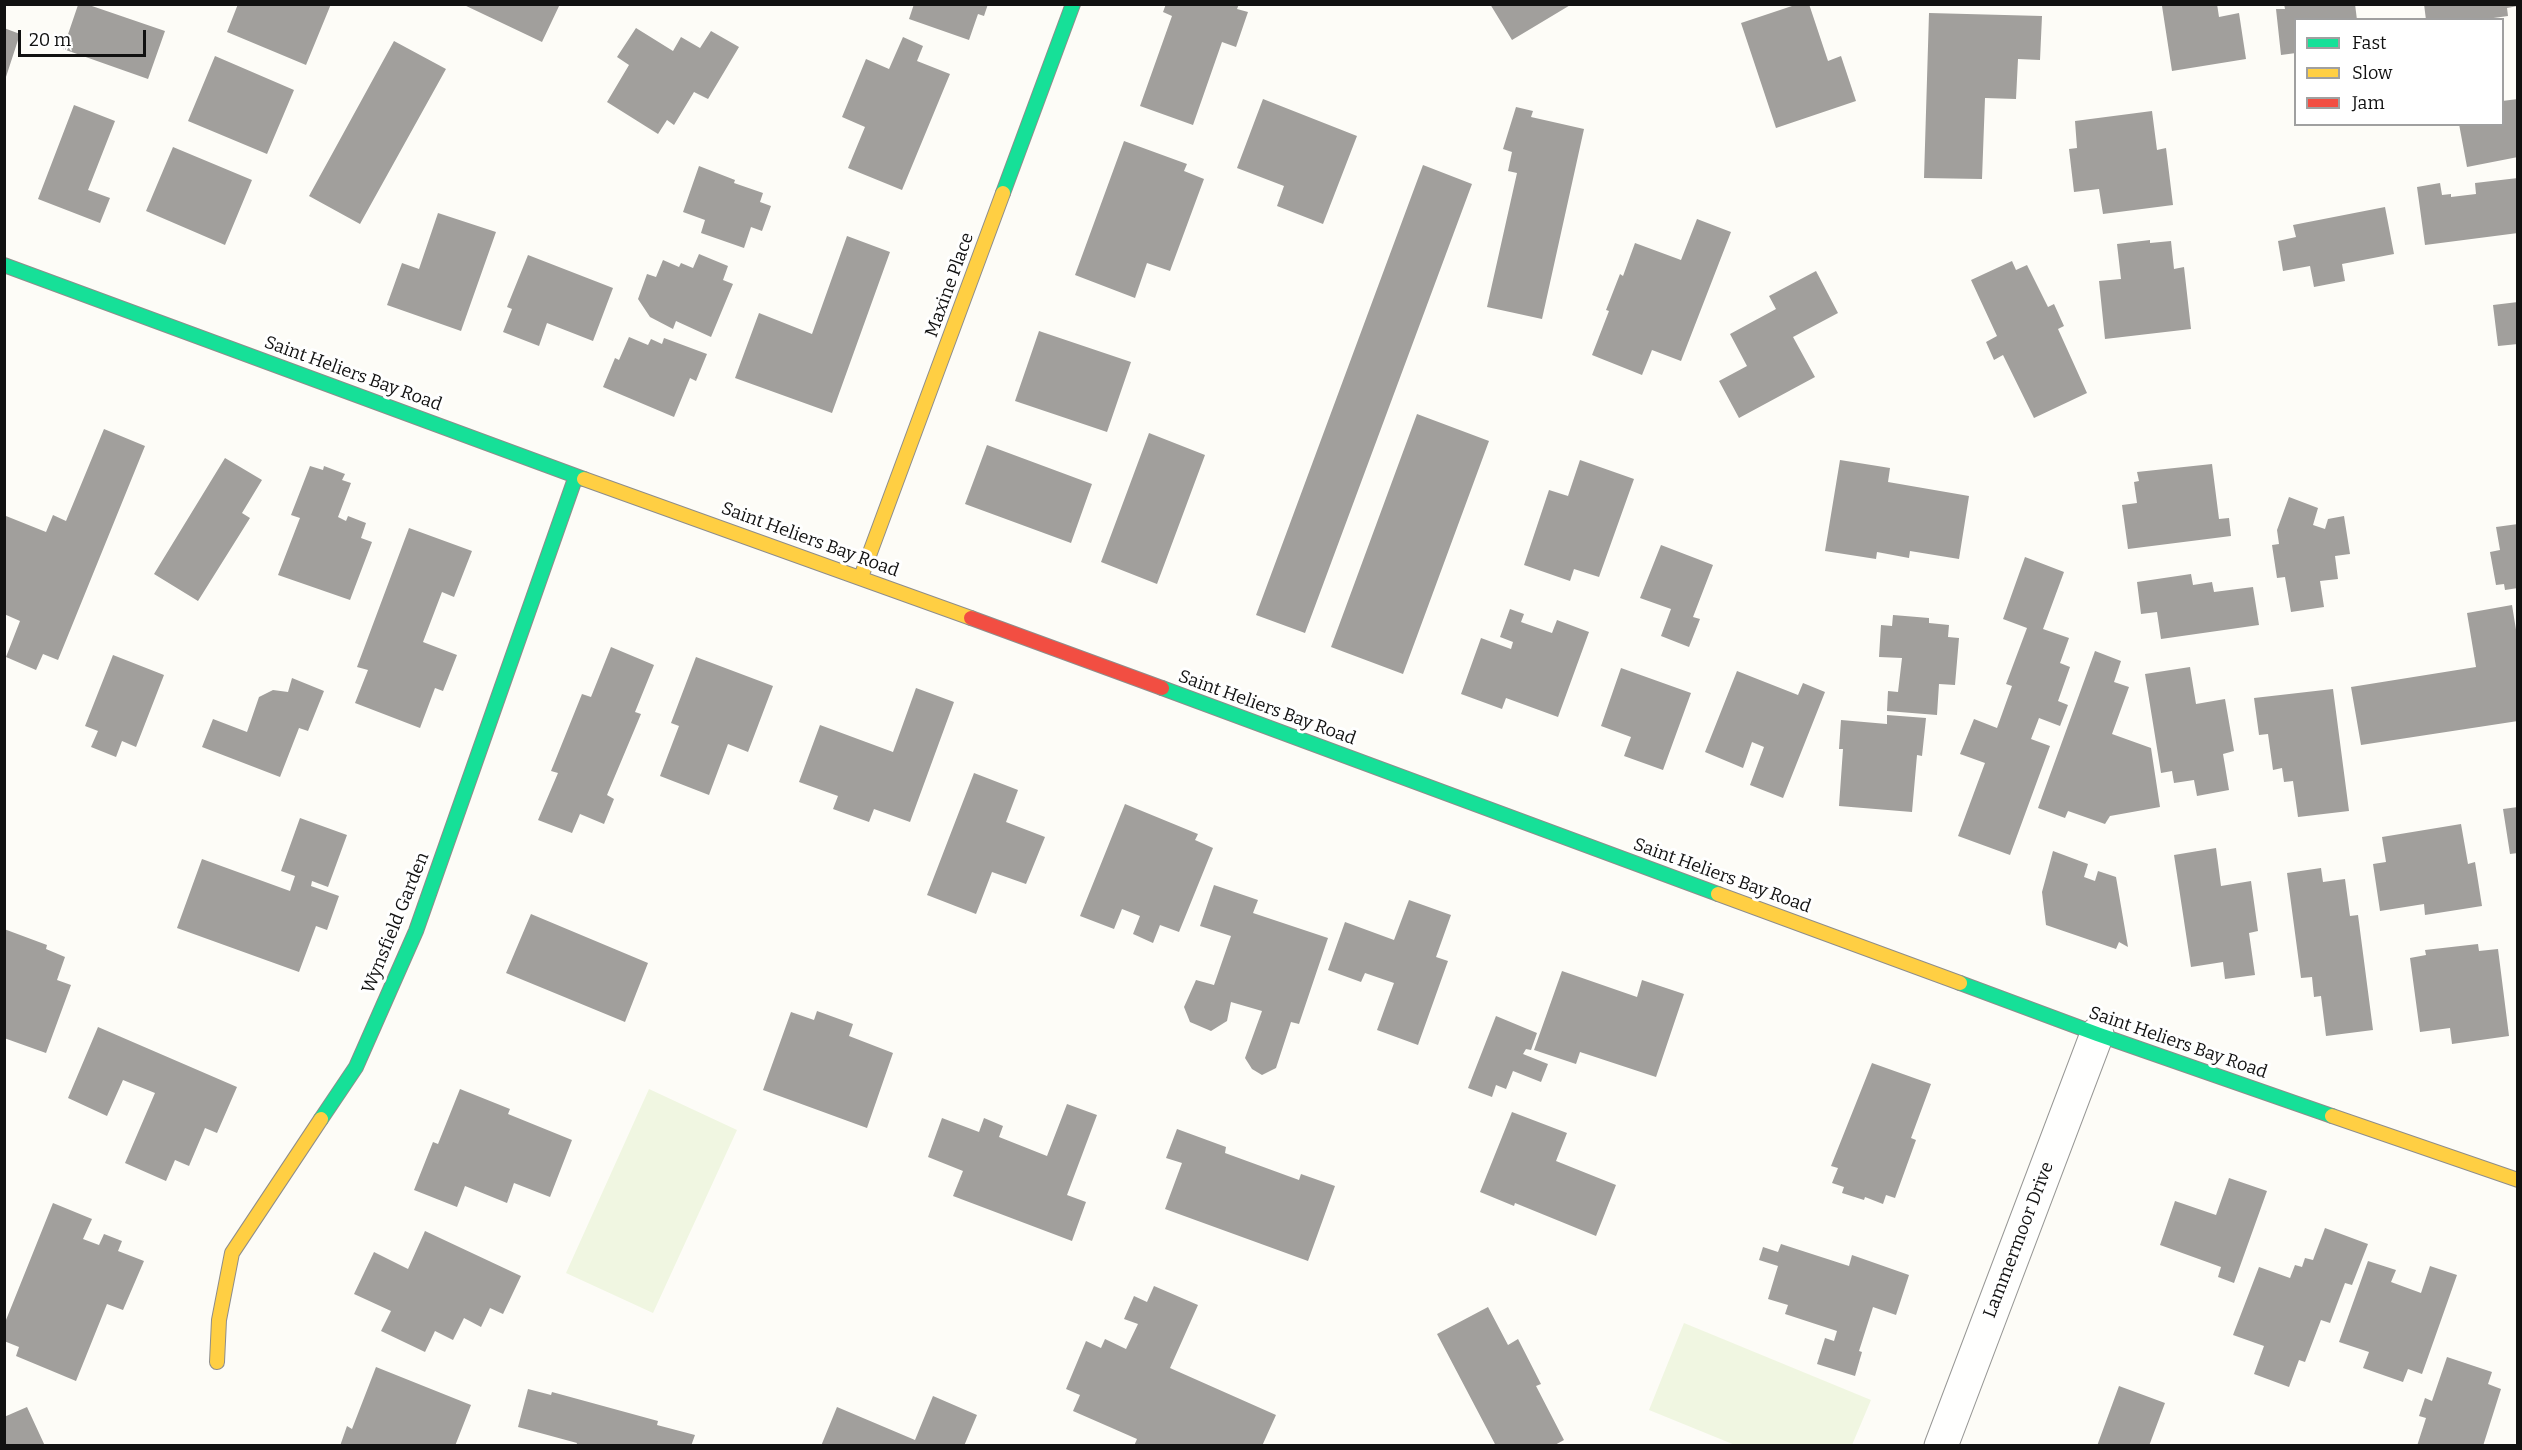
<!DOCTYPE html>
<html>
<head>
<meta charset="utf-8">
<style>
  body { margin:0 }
  #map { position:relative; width:2522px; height:1450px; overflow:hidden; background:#fdfcf7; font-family:Bitter,serif }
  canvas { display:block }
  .frame { position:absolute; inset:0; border:6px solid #111; pointer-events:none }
  .legend { position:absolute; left:2294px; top:18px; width:210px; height:108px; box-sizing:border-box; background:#fff; border:2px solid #a0a0a0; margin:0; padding:8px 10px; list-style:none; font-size:18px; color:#111 }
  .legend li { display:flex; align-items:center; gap:12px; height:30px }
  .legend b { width:30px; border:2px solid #a0a0a0 }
  .scale { position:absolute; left:18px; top:30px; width:128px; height:27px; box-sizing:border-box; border:3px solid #111; border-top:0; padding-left:8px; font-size:18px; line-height:21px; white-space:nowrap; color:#111; -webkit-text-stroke:4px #fff; paint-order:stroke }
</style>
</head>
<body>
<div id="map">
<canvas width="2522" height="1450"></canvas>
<div class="frame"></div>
<ul class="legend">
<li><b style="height:8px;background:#16e098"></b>Fast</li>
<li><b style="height:8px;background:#ffcf43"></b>Slow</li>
<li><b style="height:8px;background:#f24e42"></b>Jam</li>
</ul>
<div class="scale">20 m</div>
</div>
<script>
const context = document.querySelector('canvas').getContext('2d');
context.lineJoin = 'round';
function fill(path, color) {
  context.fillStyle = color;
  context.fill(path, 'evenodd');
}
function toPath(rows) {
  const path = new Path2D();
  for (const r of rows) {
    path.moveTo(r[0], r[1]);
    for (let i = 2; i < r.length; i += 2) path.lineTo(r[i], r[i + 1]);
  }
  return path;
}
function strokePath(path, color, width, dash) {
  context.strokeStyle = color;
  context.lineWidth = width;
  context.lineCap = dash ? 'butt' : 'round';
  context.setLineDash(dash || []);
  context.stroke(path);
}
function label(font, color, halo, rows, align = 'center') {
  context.font = font + ' Bitter,serif';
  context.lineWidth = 6;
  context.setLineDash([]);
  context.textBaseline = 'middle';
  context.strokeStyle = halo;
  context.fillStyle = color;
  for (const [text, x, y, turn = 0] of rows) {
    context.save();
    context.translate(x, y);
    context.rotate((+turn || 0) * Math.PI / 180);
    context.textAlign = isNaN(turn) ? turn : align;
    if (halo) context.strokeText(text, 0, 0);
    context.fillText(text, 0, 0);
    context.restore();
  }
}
fill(toPath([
  [649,1089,737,1130,653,1313,566,1273],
  [1684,1323,1871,1400,1852,1445,1735,1445,1649,1410]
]), '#f0f6e1');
fill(toPath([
  [238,4,331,4,306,65,227,32],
  [462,4,560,4,542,42],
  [914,4,988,4,984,16,978,14,969,40,909,19],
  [1166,4,1239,4,1237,9,1248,12,1236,47,1222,42,1193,125,1140,106,1172,16,1163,12],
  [1490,4,1572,4,1512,40],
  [1798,4,1809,4,1828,61,1841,56,1856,101,1776,128,1741,23],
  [2169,4,2217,4,2219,17,2239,13,2246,59,2172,71,2162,6],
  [2284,4,2355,4,2357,20,2296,20,2296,53,2281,55,2276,9,2285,9],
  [2424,4,2518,4,2518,6,2507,8,2508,16,2479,20,2426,20],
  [78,5,89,5,165,31,148,79,63,49],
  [1929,13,2042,16,2040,60,2018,59,2016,99,1985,98,1982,179,1924,178],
  [4,28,20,34,5,80,4,80],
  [636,28,673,51,681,37,700,48,711,31,739,47,708,99,694,92,674,125,667,120,658,134,607,102,629,65,617,57],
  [903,37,923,46,917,61,950,74,902,190,848,168,865,127,842,117,866,59,889,69],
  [394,41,446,69,360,224,309,196],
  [215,56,294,90,267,154,188,121],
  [1263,99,1357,136,1323,224,1277,206,1284,186,1237,168],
  [2518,99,2518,157,2467,167,2459,124,2502,124,2502,101],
  [74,105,115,121,88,190,110,198,100,223,38,199],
  [1516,107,1533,111,1531,117,1584,129,1542,319,1487,307,1517,173,1508,171,1512,152,1503,149],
  [2152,111,2157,150,2166,148,2173,205,2103,214,2099,189,2074,192,2069,149,2077,148,2075,121],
  [1124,141,1187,164,1184,171,1204,179,1170,271,1147,263,1135,298,1075,275],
  [173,147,252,180,225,245,146,211],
  [1423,165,1472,184,1305,633,1256,615],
  [699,166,735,180,734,183,763,193,760,202,771,206,762,231,751,227,744,248,701,233,705,220,683,212],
  [2518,178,2518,233,2425,245,2417,187,2440,183,2442,195,2451,194,2451,197,2476,194,2475,183],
  [2385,207,2394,254,2342,264,2345,281,2314,287,2310,266,2283,271,2278,241,2296,237,2293,225],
  [438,213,496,232,461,331,387,305,402,263,419,269],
  [1697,219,1731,232,1681,361,1652,350,1642,375,1592,355,1609,311,1606,310,1620,274,1623,276,1635,243,1681,260],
  [847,236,890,252,832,413,735,378,759,313,812,334],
  [2150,240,2150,243,2171,241,2174,269,2184,267,2191,329,2105,339,2099,281,2121,279,2117,244],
  [699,254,728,266,723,280,733,284,711,337,676,321,673,329,650,317,638,299,647,274,656,277,663,260,679,267,681,263,693,268],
  [528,255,613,288,593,341,547,323,539,346,503,332,512,309,507,307],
  [2012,261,2016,270,2027,265,2048,307,2054,304,2064,326,2058,329,2087,393,2034,418,2003,355,1994,360,1986,342,1997,336,1971,280],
  [1816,271,1838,313,1793,337,1815,377,1739,418,1719,381,1747,366,1730,334,1776,309,1769,296],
  [2518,302,2518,344,2498,346,2493,305],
  [1039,331,1131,362,1107,432,1015,401],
  [629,337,648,345,651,339,662,344,664,338,707,354,696,381,690,378,674,417,603,387,615,358,619,360],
  [1417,414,1489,441,1403,674,1331,647],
  [104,429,145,446,58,660,43,654,36,670,6,657,20,621,4,614,4,521,6,516,46,532,53,515,66,521],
  [1149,433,1205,455,1157,584,1101,562],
  [987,445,1092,484,1071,543,965,504],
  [225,458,262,480,242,513,250,518,198,601,154,574],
  [1580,460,1634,479,1599,577,1574,569,1570,581,1524,565,1549,490,1568,496],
  [1840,460,1890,468,1888,482,1969,496,1959,559,1910,551,1909,558,1877,552,1876,559,1825,551],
  [2212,464,2219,519,2229,518,2231,536,2128,549,2122,505,2137,503,2134,482,2139,481,2137,472],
  [310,466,323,470,324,466,345,474,342,480,351,483,338,517,346,521,348,516,366,523,361,538,372,542,350,600,278,575,300,518,291,515],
  [2289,497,2318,508,2313,525,2325,529,2328,519,2344,516,2350,554,2335,556,2338,579,2320,581,2324,607,2291,612,2285,577,2277,578,2272,545,2279,544,2277,530],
  [2518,524,2518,588,2505,590,2504,584,2496,585,2490,552,2500,550,2496,527],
  [409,528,472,551,454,597,442,592,423,642,457,655,443,691,435,688,420,728,355,703,368,670,357,667],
  [1661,545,1713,565,1693,617,1700,619,1689,647,1661,636,1671,609,1640,598],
  [2025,557,2064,572,2043,629,2069,638,2060,663,2070,667,2058,701,2068,705,2060,726,2039,718,2031,739,2050,746,2010,855,1958,836,1985,763,1960,754,1974,719,1997,728,2012,686,2006,684,2027,628,2003,619],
  [2191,574,2193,585,2212,582,2214,592,2253,587,2259,625,2161,639,2157,612,2141,614,2137,582],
  [2512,605,2518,642,2518,721,2361,745,2351,687,2476,667,2467,613],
  [1510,609,1524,614,1521,622,1552,633,1557,620,1589,632,1558,717,1506,698,1502,709,1461,694,1481,638,1511,649,1513,642,1500,637],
  [1893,615,1929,618,1929,623,1949,625,1948,637,1959,638,1955,685,1939,684,1937,715,1887,711,1888,691,1898,692,1902,658,1879,657,1881,625,1892,626],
  [611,647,654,665,635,712,641,714,607,795,614,799,604,824,580,814,572,833,538,820,558,773,551,771,582,694,591,697],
  [2095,651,2121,661,2114,682,2129,687,2112,734,2151,748,2160,807,2110,816,2105,824,2068,811,2065,818,2038,808],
  [113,655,164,675,136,747,122,741,116,757,91,747,98,731,85,726],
  [696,657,773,686,748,752,728,744,709,795,660,776,679,726,671,723],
  [2190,667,2196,704,2225,699,2234,751,2223,754,2229,790,2197,796,2194,780,2174,783,2172,771,2161,773,2145,674],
  [1621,668,1691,693,1663,770,1624,756,1631,737,1601,726],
  [1737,671,1798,695,1803,683,1825,692,1783,798,1750,785,1764,747,1752,742,1743,768,1705,752],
  [292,678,324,691,308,731,299,728,280,777,202,747,213,719,247,732,259,697,273,690,288,692],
  [916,688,954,702,910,822,874,809,869,822,833,809,838,796,799,782,820,725,893,752],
  [2333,689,2349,811,2298,817,2293,781,2284,782,2282,768,2273,770,2268,734,2259,735,2254,698],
  [1887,715,1926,718,1922,756,1917,755,1912,812,1839,806,1843,749,1839,749,1841,720,1887,724],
  [974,773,1018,790,1006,822,1045,837,1026,884,992,872,976,914,927,895],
  [1125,804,1198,834,1195,840,1213,848,1179,932,1160,925,1153,943,1133,934,1140,916,1122,909,1114,929,1080,916],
  [2518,807,2518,853,2510,854,2503,809],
  [300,818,347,835,328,887,312,881,311,886,339,896,327,930,316,926,299,972,177,928,202,859,290,891,295,876,281,871],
  [2461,824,2468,864,2475,862,2482,906,2425,915,2424,904,2380,911,2373,864,2386,862,2382,837],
  [2216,848,2221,886,2251,881,2258,931,2249,933,2255,975,2225,979,2223,962,2191,967,2174,855],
  [2053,851,2088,864,2084,877,2095,881,2098,871,2116,877,2128,947,2119,942,2116,949,2046,925,2042,892],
  [2321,868,2323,882,2345,879,2350,916,2358,915,2373,1030,2326,1036,2321,996,2314,997,2312,977,2301,978,2287,873],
  [1214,885,1258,900,1253,913,1328,938,1299,1024,1291,1022,1276,1068,1262,1075,1252,1069,1245,1058,1262,1011,1231,1002,1227,1021,1211,1031,1190,1022,1184,1007,1196,980,1214,985,1231,936,1200,926],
  [1409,900,1451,915,1436,957,1448,961,1418,1045,1377,1030,1394,983,1365,973,1361,982,1328,970,1345,922,1394,940],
  [531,914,648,963,625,1022,506,973],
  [4,929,47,945,46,949,65,957,57,980,71,985,46,1053,4,1038],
  [2478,944,2479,951,2498,949,2509,1036,2452,1044,2450,1028,2420,1032,2410,958,2426,955,2425,950],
  [1562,971,1637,997,1642,980,1684,994,1656,1077,1580,1052,1576,1064,1534,1050],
  [817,1011,853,1024,849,1036,893,1053,867,1128,763,1090,791,1012,814,1020],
  [1496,1016,1537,1033,1531,1050,1526,1049,1523,1054,1548,1064,1541,1082,1513,1071,1506,1089,1496,1085,1492,1097,1468,1088],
  [98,1027,237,1087,217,1133,205,1128,189,1166,175,1160,166,1181,125,1163,155,1093,123,1080,107,1116,68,1098],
  [1872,1063,1931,1084,1911,1138,1916,1140,1895,1198,1886,1195,1883,1204,1865,1197,1864,1200,1842,1193,1844,1187,1832,1183,1838,1168,1831,1166],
  [460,1089,510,1109,508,1114,572,1140,550,1197,514,1183,507,1203,465,1186,457,1207,414,1190,433,1142,438,1144],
  [1067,1104,1097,1115,1067,1195,1086,1202,1072,1241,953,1196,963,1171,928,1157,942,1118,979,1132,984,1118,1003,1126,999,1137,1047,1156],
  [1512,1112,1567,1133,1556,1161,1616,1185,1596,1236,1515,1203,1514,1206,1480,1192],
  [1177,1129,1226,1147,1225,1153,1299,1180,1301,1174,1335,1186,1308,1261,1165,1209,1182,1163,1166,1158],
  [2229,1178,2267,1191,2234,1283,2218,1277,2221,1267,2160,1245,2175,1201,2216,1215],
  [53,1203,92,1219,83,1239,99,1245,104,1234,122,1241,118,1251,144,1261,123,1310,107,1304,76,1381,16,1356,19,1347,4,1341,4,1325],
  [2325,1228,2368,1244,2352,1285,2345,1283,2330,1323,2321,1320,2305,1362,2299,1360,2289,1387,2254,1374,2264,1346,2233,1335,2259,1267,2290,1278,2295,1265,2302,1267,2305,1258,2313,1260],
  [425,1231,521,1276,503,1314,490,1308,481,1327,464,1318,453,1340,435,1331,425,1352,381,1331,391,1311,354,1294,374,1252,408,1269],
  [1781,1244,1849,1266,1852,1255,1909,1275,1896,1315,1873,1307,1859,1351,1862,1352,1855,1376,1817,1364,1825,1338,1834,1341,1837,1331,1785,1314,1788,1305,1768,1299,1778,1266,1759,1260,1763,1247,1778,1252],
  [2368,1261,2396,1270,2391,1282,2421,1293,2430,1266,2457,1275,2422,1374,2408,1369,2403,1382,2363,1368,2369,1352,2339,1342],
  [1154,1286,1198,1305,1170,1368,1276,1415,1262,1446,1134,1446,1137,1439,1073,1411,1080,1395,1066,1389,1086,1341,1101,1348,1105,1339,1126,1349,1138,1324,1124,1319,1134,1296,1147,1302],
  [1488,1307,1508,1345,1518,1339,1541,1384,1536,1386,1564,1440,1553,1446,1496,1446,1437,1334],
  [2447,1357,2492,1372,2488,1384,2501,1389,2483,1446,2417,1446,2426,1418,2419,1416,2425,1398,2432,1401],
  [376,1367,471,1405,455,1446,340,1446,347,1426,352,1429],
  [2119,1386,2165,1403,2149,1446,2097,1446],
  [528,1389,551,1395,552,1392,658,1421,657,1425,695,1435,691,1446,576,1446,577,1443,518,1427],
  [933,1396,977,1415,964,1446,821,1446,837,1407,915,1440],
  [27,1407,45,1446,4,1446,4,1417]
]), '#a19f9c');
const street = toPath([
  [1941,1446,2097,1034]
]);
const fast = toPath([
  [1003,193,1073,4],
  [4,265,584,479],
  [1162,688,1718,894],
  [1960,983,2097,1034,2332,1116],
  [321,1119,356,1067,416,931,576,476]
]);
const slow = toPath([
  [584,479,971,618],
  [861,577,1003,193],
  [1718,894,1960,983],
  [2332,1116,2518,1180],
  [217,1362,219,1320,232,1253,321,1119]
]);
const jam = toPath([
  [971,618,1162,688]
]);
strokePath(street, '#979795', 35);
strokePath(fast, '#8e8d8b', 16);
strokePath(slow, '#8e8d8b', 16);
strokePath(jam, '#8e8d8b', 16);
strokePath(street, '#fffffe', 33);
strokePath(fast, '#16e098', 14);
strokePath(slow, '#ffcf43', 14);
strokePath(jam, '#f24e42', 14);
label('18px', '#111', '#fff', [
  ["Maxine Place",950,285,-70],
  ["Saint Heliers Bay Road",353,374,20],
  ["Saint Heliers Bay Road",810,540,20],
  ["Saint Heliers Bay Road",1267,708,20],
  ["Saint Heliers Bay Road",1722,876,20],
  ["Wynsfield Garden",396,923,-68],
  ["Saint Heliers Bay Road",2178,1043,19],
  ["Lammermoor Drive",2019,1240,-69]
]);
</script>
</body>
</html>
